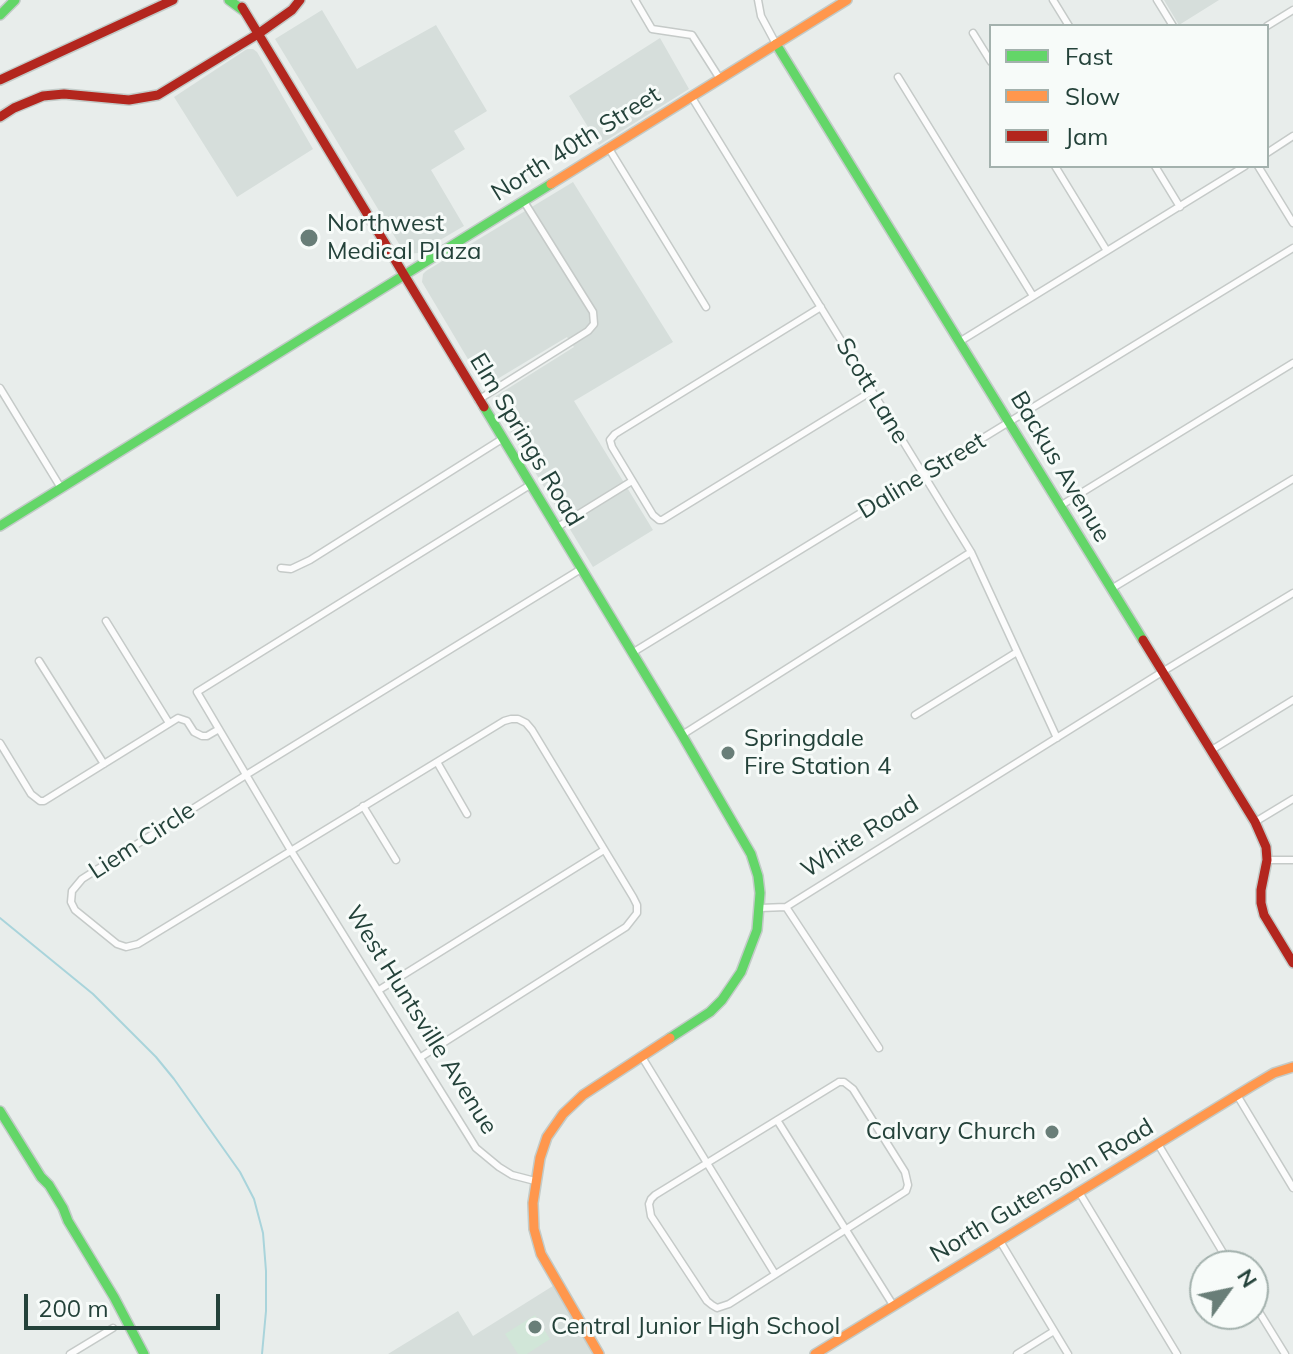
<!DOCTYPE html>
<html>
<head>
<meta charset="utf-8">
<style>
  body { margin:0 }
  #map { position:relative; width:1293px; height:1354px; overflow:hidden; background:#e8edeb; font-family:Mulish,sans-serif }
  canvas { display:block }
  .legend { position:absolute; left:989px; top:24px; width:280px; height:144px; box-sizing:border-box; background:#f7fbf9; border:2px solid #a3b1ad; margin:0; padding:10px 14px; list-style:none; font-size:24px; color:#24423a }
  .legend li { display:flex; align-items:center; gap:16px; height:40px }
  .legend b { width:40px; border:2px solid #a3b1ad }
  .north { position:absolute; left:1189px; top:1250px; width:80px; height:80px; box-sizing:border-box; background:#f7fbf9; border:2px solid #a3b1ad; border-radius:50%; rotate:57deg; font-size:22px; font-weight:700; line-height:32px; text-align:center; color:#24423a }
  .north::after { content:''; display:block; margin:auto; width:28px; height:36px; background:#697e78; clip-path:polygon(50% 0,100% 100%,50% 72%,0 100%) }
  .scale { position:absolute; left:24px; top:1294px; width:196px; height:36px; box-sizing:border-box; border:4px solid #24423a; border-top:0; padding-left:10px; font-size:24px; line-height:28px; white-space:nowrap; color:#24423a; -webkit-text-stroke:6px #f7fbf9; paint-order:stroke }
</style>
</head>
<body>
<div id="map">
<canvas width="1293" height="1354"></canvas>
<ul class="legend">
<li><b style="height:10px;background:#63d668"></b>Fast</li>
<li><b style="height:10px;background:#ff974d"></b>Slow</li>
<li><b style="height:10px;background:#b3261e"></b>Jam</li>
</ul>
<div class="north">N</div>
<div class="scale">200 m</div>
</div>
<script>
const context = document.querySelector('canvas').getContext('2d');
context.lineJoin = 'round';
function fill(path, color) {
  context.fillStyle = color;
  context.fill(path, 'evenodd');
}
function toPath(rows) {
  const path = new Path2D();
  for (const r of rows) {
    path.moveTo(r[0], r[1]);
    for (let i = 2; i < r.length; i += 2) path.lineTo(r[i], r[i + 1]);
  }
  return path;
}
function strokePath(path, color, width, dash) {
  context.strokeStyle = color;
  context.lineWidth = width;
  context.lineCap = dash ? 'butt' : 'round';
  context.setLineDash(dash || []);
  context.stroke(path);
}
function label(font, color, halo, rows, align = 'center') {
  context.font = font + ' Mulish,sans-serif';
  context.lineWidth = 6;
  context.setLineDash([]);
  context.textBaseline = 'middle';
  context.strokeStyle = halo;
  context.fillStyle = color;
  for (const [text, x, y, turn = 0] of rows) {
    context.save();
    context.translate(x, y);
    context.rotate((+turn || 0) * Math.PI / 180);
    context.textAlign = isNaN(turn) ? turn : align;
    if (halo) context.strokeText(text, 0, 0);
    context.fillText(text, 0, 0);
    context.restore();
  }
}
fill(toPath([
  [1164,0,1219,0,1179,25],
  [322,10,357,69,436,25,487,111,454,131,465,149,431,170,464,226,418,253,407,254,404,252,275,39],
  [660,38,689,89,599,145,569,96],
  [247,49,253,49,257,52,313,149,237,197,174,97],
  [573,182,673,342,574,401,653,530,593,567,494,405,496,396,574,347,567,337,489,384,484,384,481,381,422,282,423,274,426,271],
  [556,1284,599,1354,388,1354,458,1311,473,1336]
]), '#d6dedb');
fill(toPath([
  [535,1315,550,1339,527,1354,518,1354,505,1334]
]), '#d1e6d8');
strokePath(toPath([
  [0,918,93,994,156,1057,174,1079,240,1172,254,1199,263,1233,266,1271,266,1311,262,1354]
]), '#a9d4db', 2);
const street = toPath([
  [635,0,652,29,692,35,720,79],
  [758,0,761,16,776,44],
  [1053,0,1069,26],
  [1157,0,1173,26],
  [1267,26,1293,10],
  [973,33,991,62],
  [898,77,1033,296],
  [691,96,971,552,1057,738],
  [608,147,706,307],
  [1267,153,1293,136],
  [1055,166,1107,251],
  [1155,166,1180,207],
  [1258,166,1293,223],
  [821,307,615,434,610,440,612,447,653,515,659,520,662,520,872,391],
  [959,342,1245,166],
  [0,388,61,488],
  [478,400,588,331,594,324,593,312,523,200],
  [530,485,197,692,290,849,476,1148,499,1167,512,1175,535,1181],
  [1060,506,1293,363],
  [556,528,632,481],
  [281,568,291,569,310,560,502,439],
  [1111,589,1293,479],
  [106,621,169,723],
  [632,653,1293,248],
  [39,661,104,764],
  [915,715,1017,652],
  [682,735,971,552],
  [0,743,31,794,40,801,44,801,178,718,187,721,194,732,202,736,207,736,219,729],
  [1210,751,1293,700],
  [437,762,467,814],
  [363,806,396,860],
  [1255,822,1293,799],
  [1267,860,1293,860],
  [786,907,879,1048],
  [760,908,786,907,1162,672,1293,593],
  [379,990,604,850],
  [421,1057,626,927,637,913,637,905,633,897,532,730,526,723,518,719,511,719,504,721,138,944,126,947,117,944,75,910,71,902,72,891,82,879,246,775,581,569],
  [642,1057,775,1274],
  [839,1082,844,1082,853,1089,905,1172,908,1185,906,1191,729,1304,717,1308,712,1305,707,1301,651,1216,649,1204,651,1199,655,1195,839,1082],
  [1237,1095,1293,1188],
  [777,1120,893,1305],
  [1158,1144,1231,1266],
  [1079,1192,1177,1354],
  [1000,1241,1068,1354],
  [1253,1302,1285,1354],
  [70,1354,113,1328],
  [1017,1354,1054,1331]
]);
const fast = toPath([
  [229,0,244,11],
  [0,15,15,0],
  [776,44,1143,640],
  [484,407,682,735,751,854,758,876,760,893,757,930,741,972,722,1000,710,1012,670,1038],
  [0,526,551,184],
  [0,1111,41,1177,49,1185,63,1208,68,1221,114,1297,144,1354]
]);
const slow = toPath([
  [551,184,847,0],
  [599,1354,541,1254,534,1229,533,1203,540,1158,547,1137,563,1114,583,1095,670,1038],
  [815,1354,1252,1086,1274,1073,1293,1067]
]);
const jam = toPath([
  [242,7,484,407],
  [0,80,173,0],
  [0,117,14,108,43,96,64,94,129,100,158,95,258,34,292,10,300,0],
  [1143,640,1255,822,1266,847,1267,860,1261,890,1261,903,1264,915,1293,963]
]);
strokePath(street, '#c5cac8', 9);
strokePath(fast, '#c3cbc8', 12);
strokePath(slow, '#c3cbc8', 12);
strokePath(jam, '#c3cbc8', 12);
strokePath(street, '#fcfcfc', 6);
strokePath(fast, '#63d668', 9);
strokePath(slow, '#ff974d', 9);
strokePath(jam, '#b3261e', 9);
for (const [x, y, r, color] of [
  [309,238,10,"#697e78"],
  [728,753,8,"#697e78"],
  [1052,1132,8,"#697e78"],
  [535,1327,8,"#697e78"]
]) {
  const dot = new Path2D();
  dot.arc(x, y, r, 0, 2 * Math.PI);
  context.fillStyle = color;
  context.fill(dot);
  strokePath(dot, '#f7fbf9', 3);
}
label('24px', '#24423a', '#f7fbf9', [
  ["North 40th Street",576,144,-32],
  ["Scott Lane",872,391,59],
  ["Elm Springs Road",526,440,59],
  ["Backus Avenue",1060,467,59],
  ["Daline Street",922,476,-31],
  ["White Road",860,837,-32],
  ["Liem Circle",142,841,-33],
  ["West Huntsville Avenue",421,1020,58],
  ["North Gutensohn Road",1042,1191,-31]
]);
label('24px', '#24423a', '#f7fbf9', [
  ["Northwest",327,224],
  ["Medical Plaza",327,252],
  ["Springdale",744,739],
  ["Fire Station 4",744,767],
  ["Calvary Church",1036,1132,"right"],
  ["Central Junior High School",551,1327]
], 'left');
</script>
</body>
</html>
